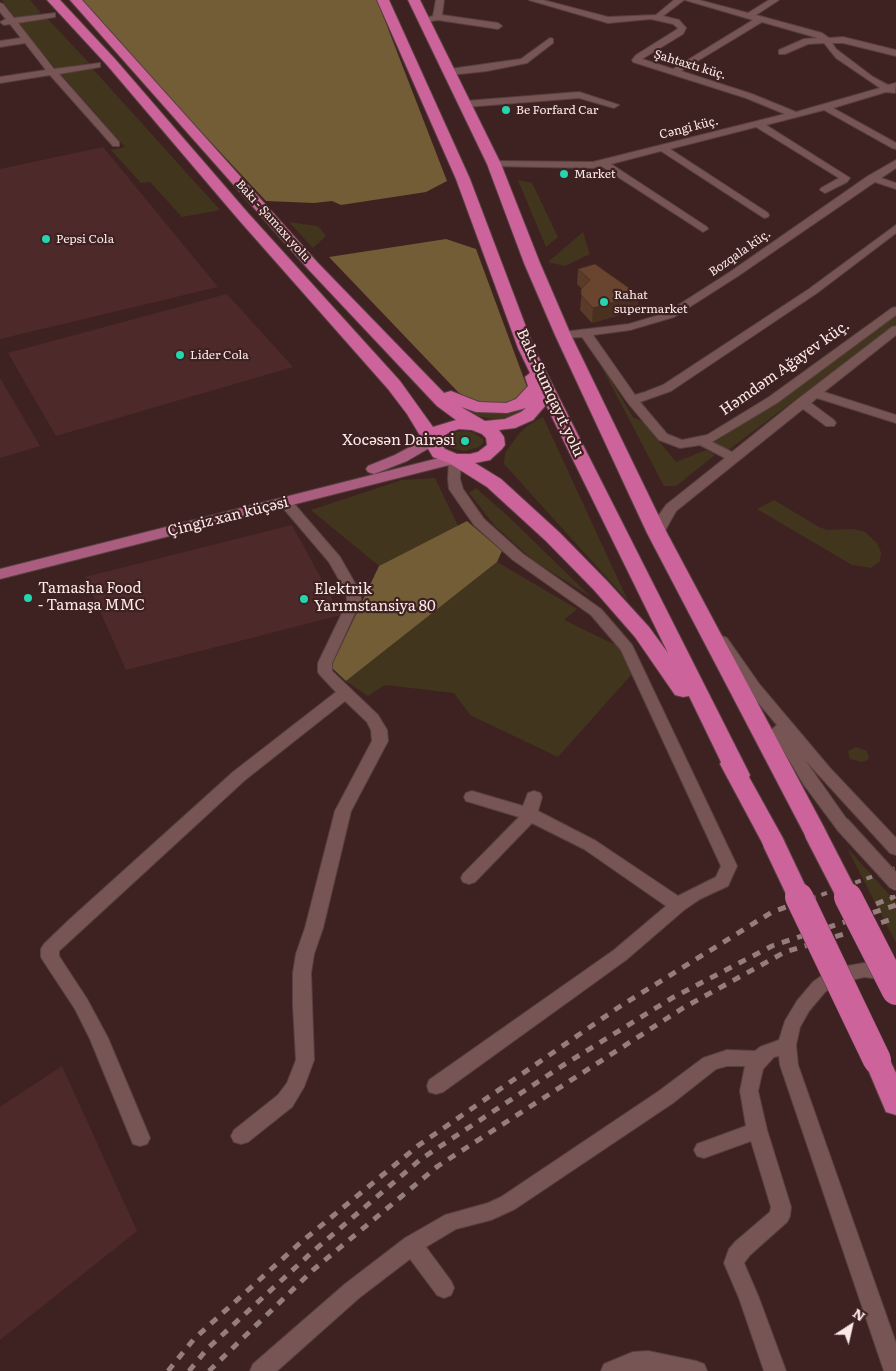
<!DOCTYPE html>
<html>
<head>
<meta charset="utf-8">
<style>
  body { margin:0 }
  #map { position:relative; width:896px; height:1371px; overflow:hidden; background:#3e2222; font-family:Literata,serif }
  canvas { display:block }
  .north { position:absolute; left:826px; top:1301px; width:50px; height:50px; -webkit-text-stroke:4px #3e2222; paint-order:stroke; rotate:35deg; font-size:14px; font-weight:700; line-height:20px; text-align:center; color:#fde9e8 }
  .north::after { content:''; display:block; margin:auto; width:18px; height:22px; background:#fde9e8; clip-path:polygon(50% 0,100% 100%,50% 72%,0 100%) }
</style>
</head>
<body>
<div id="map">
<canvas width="896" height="1371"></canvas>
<div class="north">N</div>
</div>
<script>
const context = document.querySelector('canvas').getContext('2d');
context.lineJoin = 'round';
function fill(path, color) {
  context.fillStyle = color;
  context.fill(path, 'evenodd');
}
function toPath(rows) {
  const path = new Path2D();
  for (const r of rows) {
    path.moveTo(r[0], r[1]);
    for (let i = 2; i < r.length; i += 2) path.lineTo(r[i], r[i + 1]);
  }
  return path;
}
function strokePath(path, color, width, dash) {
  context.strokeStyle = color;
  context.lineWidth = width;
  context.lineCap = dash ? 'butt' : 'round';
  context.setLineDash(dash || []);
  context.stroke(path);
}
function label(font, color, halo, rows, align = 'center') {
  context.font = font + ' Literata,serif';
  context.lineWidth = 4.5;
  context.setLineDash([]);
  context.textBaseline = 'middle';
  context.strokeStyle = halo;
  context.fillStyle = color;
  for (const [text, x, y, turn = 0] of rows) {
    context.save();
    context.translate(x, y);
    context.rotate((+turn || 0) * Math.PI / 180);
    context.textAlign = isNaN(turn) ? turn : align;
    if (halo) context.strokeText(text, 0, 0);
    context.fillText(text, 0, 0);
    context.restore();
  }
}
fill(toPath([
  [103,147,218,287,0,339,0,169],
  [227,294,293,367,56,436,8,353],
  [0,378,40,446,0,458],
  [292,525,341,615,126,670,85,577],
  [62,1066,137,1231,0,1340,0,1107]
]), '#4d292a');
fill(toPath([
  [2,0,30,0,41,13,15,19],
  [47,18,89,63,56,69,18,23],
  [92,68,220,210,182,217,150,182,141,183,111,150,125,147,61,74],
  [518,180,532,183,558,237,546,247],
  [289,222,318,226,326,236,313,248],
  [583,232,590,254,565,266,548,262],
  [896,315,896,324,727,451,713,443,792,392],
  [595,354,633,417,643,422,676,462,706,450,715,455,676,486,664,486],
  [448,399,484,412,499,413,528,408,515,417,494,419,477,416,465,411],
  [543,417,628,601,504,464,505,453,518,435,527,426],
  [464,431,472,432,483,439,483,443,479,447,465,451,450,448,447,443,447,439,456,432],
  [435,478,458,526,379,566,311,510,402,480],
  [476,488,510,518,591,597,534,561,495,526,469,493],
  [774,500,819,527,827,530,853,529,865,532,877,543,881,552,880,561,871,568,852,565,757,509],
  [497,562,577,609,564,620,622,648,632,674,558,757,470,715,454,693,385,685,368,696,346,681],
  [856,747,867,751,869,758,866,761,861,762,850,759,848,751],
  [847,848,896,902,896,943]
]), '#42351e');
fill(toPath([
  [81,0,377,0,447,181,426,192,341,205,332,201,314,203,266,201,176,105],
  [446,239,476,249,527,387,525,394,509,403,494,405,470,400,458,392,329,257],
  [467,521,502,551,497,562,346,681,331,667,379,566]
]), '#725d37');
const minor = toPath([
  [436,0,444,0,442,15,498,23,502,26,498,29,438,20,426,22,426,18,433,16,436,0],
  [529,0,543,0,608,17,656,15,674,0,684,0,663,16,679,20,686,28,683,34,642,59,673,69,753,20,685,0,699,0,748,13,769,0,779,0,756,15,822,33,829,38,843,37,896,50,896,56,843,43,832,43,836,49,873,77,888,85,896,83,895,93,886,92,833,108,896,143,896,149,892,148,824,110,766,125,850,178,847,182,825,193,820,190,821,188,839,178,756,127,670,149,768,213,769,215,768,217,764,218,661,151,611,164,707,227,708,229,703,232,601,166,593,168,490,166,489,164,494,161,593,162,785,114,746,98,633,62,632,60,636,55,676,30,678,28,673,24,651,19,608,23,529,0],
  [762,22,818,38,804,39,779,50,779,54,785,54,808,44,824,43,836,58,880,88,796,112,752,94,681,71,762,22],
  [0,3,3,4,14,18,55,13,55,17,18,23,54,69,100,63,100,67,59,74,119,142,119,146,113,146,50,75,0,83,0,77,46,70,25,43,0,47,0,41,21,38,10,24,4,25,0,22,6,19,0,12,0,3],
  [550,38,553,39,553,43,527,63,487,71,450,75,445,72,450,69,521,59,550,38],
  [579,92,619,105,614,108,579,98,466,107,461,104,466,101,579,92],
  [896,160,896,168,881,178,896,183,896,189,875,182,738,276,674,317,630,330,593,335,635,395,645,392,663,385,809,289,896,225,896,233,817,293,671,391,640,402,667,434,682,440,707,435,769,397,892,308,896,307,896,315,777,403,712,442,732,452,798,399,892,327,896,326,896,335,824,392,896,415,896,423,817,398,811,403,834,420,836,423,834,426,826,426,803,409,676,511,662,536,652,536,650,533,656,519,666,505,725,458,700,445,680,448,659,440,628,403,582,337,563,338,557,335,563,332,629,324,666,313,730,272,868,176,896,160],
  [455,455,461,459,460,479,463,489,484,519,523,554,601,609,632,645,737,866,728,886,700,899,684,910,626,960,443,1092,436,1094,429,1092,427,1086,429,1080,614,950,666,906,584,849,532,823,475,882,469,884,463,882,461,878,463,874,519,817,466,801,464,797,466,793,472,791,523,806,528,793,534,791,540,793,542,797,538,811,596,841,678,896,716,877,721,866,621,650,591,615,513,560,474,525,449,489,448,479,449,459,455,455],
  [285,498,290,499,340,557,360,592,361,600,332,663,332,671,378,715,387,730,388,741,351,811,323,928,314,954,311,973,314,1060,304,1087,292,1107,248,1142,241,1144,234,1142,231,1136,234,1130,278,1095,287,1083,296,1060,293,1005,293,973,296,954,305,928,335,811,372,741,371,730,367,722,345,701,245,780,59,951,59,956,87,999,108,1038,150,1138,147,1144,140,1146,133,1144,90,1039,75,1009,44,962,41,957,41,949,44,944,70,919,233,772,336,692,320,675,318,672,318,663,343,611,347,600,346,592,329,562,278,502,285,498],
  [722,636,727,638,760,685,830,768,896,838,896,855,890,853,805,760,850,824,848,828,842,830,836,828,804,785,771,730,777,725,750,693,715,641,717,638,722,636],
  [864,963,896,968,896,978,890,980,864,977,836,984,825,992,809,1011,800,1027,796,1045,798,1065,896,1343,896,1371,884,1371,780,1065,779,1056,774,1057,763,1069,758,1091,767,1130,791,1207,790,1216,787,1222,750,1255,744,1263,759,1298,786,1371,764,1371,739,1298,724,1263,729,1249,736,1241,770,1212,771,1207,751,1141,704,1158,697,1156,694,1150,697,1144,746,1126,740,1091,745,1066,727,1066,716,1069,673,1103,515,1209,491,1220,456,1229,426,1247,451,1281,454,1288,451,1295,444,1298,437,1295,410,1259,359,1298,277,1371,250,1371,253,1364,345,1284,405,1238,445,1215,488,1203,501,1197,659,1091,703,1058,727,1050,755,1051,760,1047,779,1040,785,1021,797,1001,813,982,824,974,847,966,864,963],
  [648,1351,696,1361,704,1364,707,1371,601,1371,604,1364,633,1352,648,1351]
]);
const major = toPath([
  [432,435,438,437,440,440,438,443,407,461,374,474,368,472,366,469,368,466,395,455,432,435],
  [455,454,461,456,463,459,461,462,0,579,0,569,455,454]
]);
const highway = toPath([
  [47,0,60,0,115,59,248,213,400,381,433,427,456,420,437,406,308,269,70,0,82,0,318,263,444,393,451,391,479,402,506,403,516,399,528,386,525,377,530,373,518,348,456,179,377,0,389,0,470,179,534,348,750,775,749,777,785,842,781,848,773,851,765,848,720,764,721,762,689,696,683,697,675,695,635,637,594,590,546,541,487,487,449,463,433,457,407,414,388,389,238,219,107,65,47,0],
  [546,405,668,653,649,627,608,582,560,533,501,479,475,463,490,460,502,449,505,445,504,437,499,430,515,428,533,420,546,405],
  [461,407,476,412,507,413,526,408,521,412,505,419,485,421,461,407],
  [459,429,472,430,482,434,486,438,487,445,478,452,470,454,457,454,445,449,441,443,442,437,450,432,459,429],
  [408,0,420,0,501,164,540,263,571,335,667,533,827,833,823,839,815,842,807,839,647,533,555,335,524,263,487,164,408,0],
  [877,1049,886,1052,896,1073,896,1115,886,1112,864,1060,868,1052,877,1049]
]);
strokePath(minor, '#584040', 2);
strokePath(major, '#584040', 2);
strokePath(highway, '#584040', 2);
fill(minor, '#765554');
fill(major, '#aa5d7f');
fill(highway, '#cc639b');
strokePath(toPath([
  [810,899,896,868],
  [890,899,896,896]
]), '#957d7c', 4, [6, 6]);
strokePath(toPath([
  [876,904,893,897],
  [168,1371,194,1339,300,1243,419,1145,619,1007,772,912,814,897],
  [189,1371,207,1349,310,1254,421,1159,562,1066,672,998,772,946,896,905],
  [209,1371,313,1270,438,1166,683,1008,785,952,896,918]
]), '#957d7c', 5, [8, 8]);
const minorBridge = toPath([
  [842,824,896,883]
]);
const highwayBridgeFar1 = toPath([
  [815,833,849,899],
  [773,842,800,899]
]);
const highwayBridge = toPath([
  [799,897,877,1060],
  [848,897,896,991]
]);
strokePath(minorBridge, '#584040', 17, []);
strokePath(highwayBridgeFar1, '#584040', 23, []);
strokePath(highwayBridge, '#584040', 29, []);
strokePath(minorBridge, '#765554', 15);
strokePath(highwayBridgeFar1, '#cc639b', 21);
strokePath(highwayBridge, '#cc639b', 28);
fill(toPath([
  [578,269,639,295,637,310,592,323,580,310,582,289,577,284]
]), '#5a3a28');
fill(toPath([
  [639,295,637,310,592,323,593,308]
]), '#4a3020');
const building = toPath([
  [595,264,639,295,593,308,581,295,581,289,590,280,578,269,595,264]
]);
fill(building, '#69442e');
strokePath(building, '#4a3020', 1);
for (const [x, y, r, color] of [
  [506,110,5,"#25d5ae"],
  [564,174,5,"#25d5ae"],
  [46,239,5,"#25d5ae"],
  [604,302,5,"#25d5ae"],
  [180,355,5,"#25d5ae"],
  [465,441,5,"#25d5ae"],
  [28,598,5,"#25d5ae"],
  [304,599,5,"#25d5ae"]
]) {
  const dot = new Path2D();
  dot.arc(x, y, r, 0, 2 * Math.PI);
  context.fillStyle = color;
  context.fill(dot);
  strokePath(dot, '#3e2222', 2);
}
label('12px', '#fde9e8', '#3e2222', [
  ["Şahtaxtı küç.",690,65,17],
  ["Cəngi küç.",689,128,-14],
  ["Bakı - Şamaxı yolu",273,221,48],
  ["Bozqala küç.",740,253,-35]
]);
label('12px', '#fde9e8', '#3e2222', [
  ["Be Forfard Car",516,110],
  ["Market",574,174],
  ["Pepsi Cola",56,239],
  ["Rahat",614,295],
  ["supermarket",614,309],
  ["Lider Cola",190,355]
], 'left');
label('15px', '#fde9e8', '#3e2222', [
  ["Həmdəm Ağayev küç.",785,368,-35],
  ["Bakı-Sumqayıt yolu",550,393,65],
  ["Çingiz xan küçəsi",228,517,-14]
]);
label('15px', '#fde9e8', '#3e2222', [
  ["Xocəsən Dairəsi",455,441,"right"],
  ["Tamasha Food",38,589],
  ["- Tamaşa MMC",38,606],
  ["Elektrik",314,590],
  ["Yarımstansiya 80",314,607]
], 'left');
</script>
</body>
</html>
